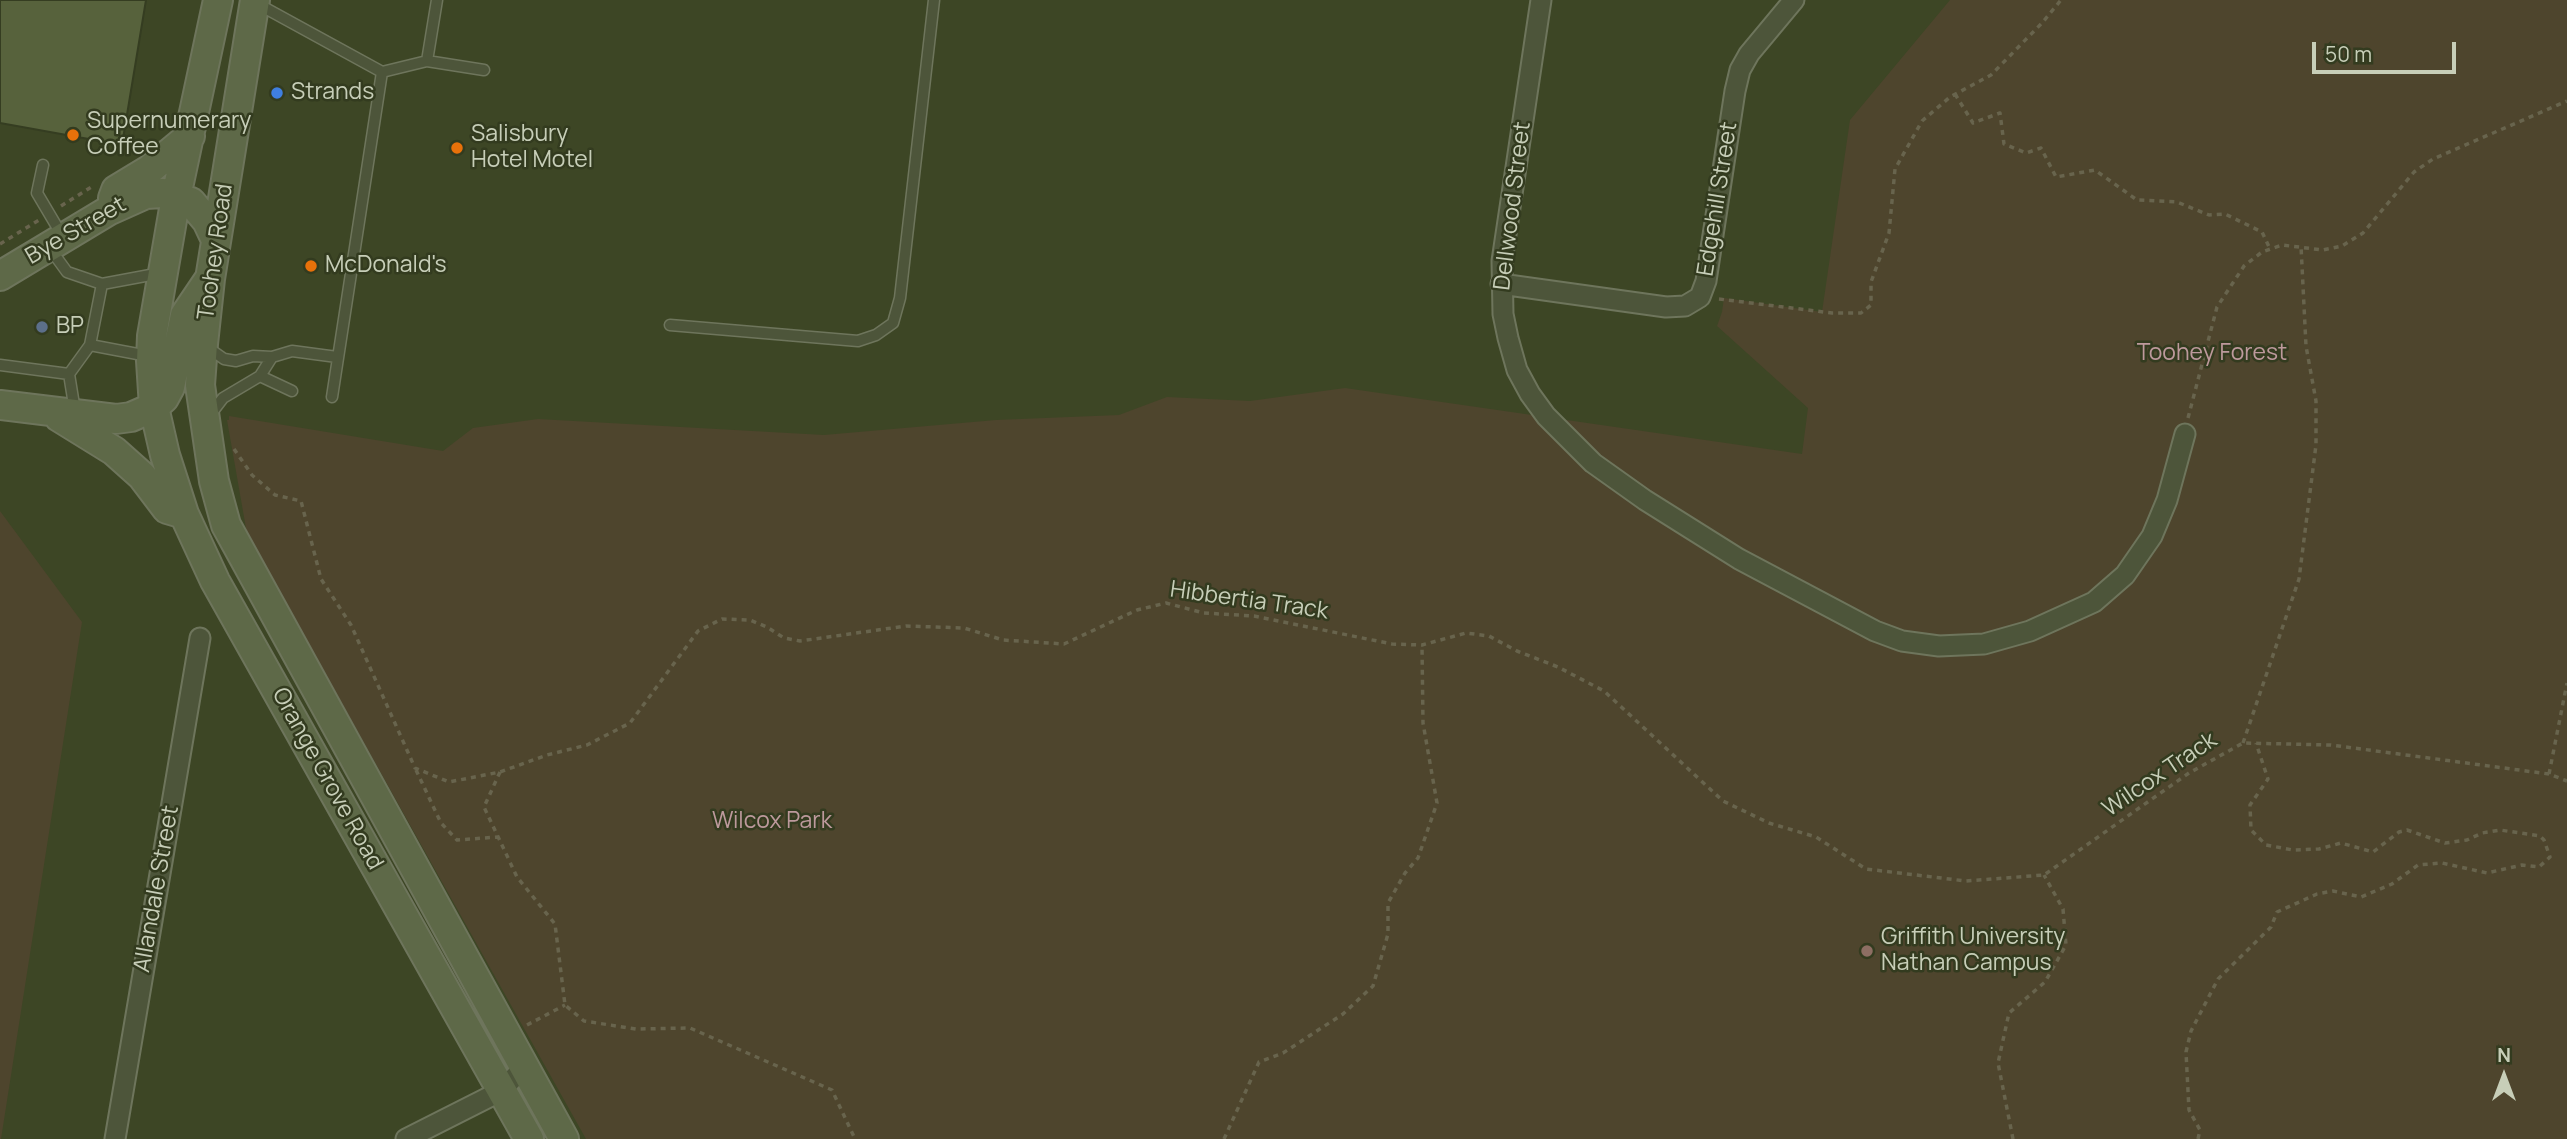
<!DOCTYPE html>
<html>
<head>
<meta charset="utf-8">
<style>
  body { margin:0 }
  #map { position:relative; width:2567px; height:1139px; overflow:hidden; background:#3d4625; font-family:Manrope,sans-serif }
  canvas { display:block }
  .north { position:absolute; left:2469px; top:1041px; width:70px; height:70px; -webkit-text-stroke:5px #333b1f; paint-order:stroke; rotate:0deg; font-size:19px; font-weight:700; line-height:28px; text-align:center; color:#c7ceb8 }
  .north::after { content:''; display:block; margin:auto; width:24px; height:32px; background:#c7ceb8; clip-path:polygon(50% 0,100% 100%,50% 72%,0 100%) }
  .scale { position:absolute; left:2312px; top:42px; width:144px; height:32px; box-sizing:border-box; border:4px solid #c7ceb8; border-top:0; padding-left:9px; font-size:21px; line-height:24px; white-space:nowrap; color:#c7ceb8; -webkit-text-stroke:5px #333b1f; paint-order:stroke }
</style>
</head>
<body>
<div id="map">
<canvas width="2567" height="1139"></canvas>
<div class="north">N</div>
<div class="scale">50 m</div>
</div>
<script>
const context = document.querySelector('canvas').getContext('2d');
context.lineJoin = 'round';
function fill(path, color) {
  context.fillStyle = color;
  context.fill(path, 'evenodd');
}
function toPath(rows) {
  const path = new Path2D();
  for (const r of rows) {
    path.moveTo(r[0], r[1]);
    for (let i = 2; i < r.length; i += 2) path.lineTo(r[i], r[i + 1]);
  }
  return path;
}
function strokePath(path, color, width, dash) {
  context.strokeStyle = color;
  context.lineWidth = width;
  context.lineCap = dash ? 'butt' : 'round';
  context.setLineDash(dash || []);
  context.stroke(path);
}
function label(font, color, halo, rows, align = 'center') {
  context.font = font + ' Manrope,sans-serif';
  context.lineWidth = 5;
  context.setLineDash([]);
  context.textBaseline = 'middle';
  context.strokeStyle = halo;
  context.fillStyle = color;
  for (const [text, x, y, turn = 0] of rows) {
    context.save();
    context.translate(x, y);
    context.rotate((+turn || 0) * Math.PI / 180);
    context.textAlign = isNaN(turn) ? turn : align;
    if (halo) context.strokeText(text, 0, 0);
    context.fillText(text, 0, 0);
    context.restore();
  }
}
fill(toPath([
  [1950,0,2567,0,2567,1139,586,1139,247,534,227,420,229,420,229,416,443,451,473,428,538,419,824,435,996,420,1119,415,1167,397,1250,401,1345,388,1802,454,1808,408,1717,326,1722,312,1724,298,1822,312,1850,120],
  [0,511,82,622,1,1139,0,1139]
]), '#4e452d');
const building = toPath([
  [0,0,146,0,122,145,0,123,0,0]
]);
fill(building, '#57623c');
strokePath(building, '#353d21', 2);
const service = toPath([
  [256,3,382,72],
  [427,61,484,70],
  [43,165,37,193,63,237],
  [51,250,67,272,102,284,161,273],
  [670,325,858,341,876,335,893,323,900,298,934,0],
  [90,345,148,356],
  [207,347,224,359,236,361,253,356,272,357,292,351,337,357],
  [0,365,69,374,90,345,102,284],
  [69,374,75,411],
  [260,376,292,391],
  [332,397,382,72,427,61,437,0],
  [210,415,223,398,260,376,272,357]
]);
const minor = toPath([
  [1541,0,1502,261,1503,314,1508,338,1517,370,1530,394,1546,416,1593,463,1645,500,1739,559,1875,631,1902,641,1939,646,1984,644,2030,631,2094,602,2125,575,2152,536,2167,500,2185,434],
  [1501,284,1666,307,1685,306,1700,297,1706,281,1735,91,1740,70,1749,54,1794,0],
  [115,1139,200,638],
  [406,1139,501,1091,525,1066]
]);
const secondary = toPath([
  [218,0,176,197,152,336,151,361,154,407,165,455,184,514,215,581,529,1139],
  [255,0,210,279,203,344,200,385,214,481,226,525,564,1139],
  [113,198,116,190,149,170,190,136],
  [0,276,108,211,146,194,163,193,191,202,207,221,216,240],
  [0,405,116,419,131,417,154,407,164,398,170,387,185,315,208,281],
  [59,417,114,451,142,476,167,509,184,514]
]);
strokePath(service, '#6e755c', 13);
strokePath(minor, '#6e755c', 23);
strokePath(secondary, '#6e755c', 32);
strokePath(toPath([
  [1955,94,1973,123,2000,113,2004,144,2026,153,2041,148,2056,177,2095,170,2137,200,2177,202,2209,215,2225,214,2262,232,2270,249],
  [61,206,93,186],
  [0,244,39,220],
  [1719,299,1832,313,1861,313,1871,305,1871,282,1889,233,1895,169,1922,121,1950,97,1991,75,2042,23,2061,0],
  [2188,418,2217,307,2244,266,2262,252,2282,245,2323,250,2342,246,2363,233,2414,172,2433,159,2567,101],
  [234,449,252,475,275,495,301,501,321,579,351,625,415,768,449,782,500,772,547,755,587,745,630,723,698,631,722,619,750,620,767,627,784,638,800,641,906,626,964,628,1003,640,1064,644,1137,610,1166,603,1204,613,1254,616,1392,644,1422,645,1466,633,1489,636,1517,651,1558,667,1604,691,1723,801,1769,823,1816,837,1866,869,1966,881,2044,875,2189,773,2243,743,2331,745,2549,774,2567,781],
  [2243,743,2299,579,2316,445,2316,401,2306,346,2301,246],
  [416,770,441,823,457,840,498,837],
  [500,772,484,807,517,877,555,924,565,1005,584,1021,636,1029,690,1028,832,1090,855,1139],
  [2549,774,2567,683],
  [527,1025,565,1005],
  [1224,1139,1259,1062,1283,1053,1343,1014,1373,986,1388,934,1388,903,1405,873,1418,858,1437,803,1423,723,1422,646],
  [2013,1139,1998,1063,2009,1013,2045,982,2066,945,2063,909,2044,875],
  [2198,1139,2200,1130,2189,1110,2186,1052,2191,1031,2218,979,2271,927,2277,912,2317,894,2333,891,2361,897,2392,884,2418,865,2442,863,2487,873,2522,865,2539,867,2550,857,2544,840,2540,836,2500,830,2482,833,2467,840,2445,843,2407,830,2399,832,2373,852,2341,843,2319,849,2293,850,2266,845,2251,830,2250,805,2268,779,2256,743]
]), '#68644d', 3.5, [5, 5]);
strokePath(service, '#4d553a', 10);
strokePath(minor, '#4d553a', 19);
strokePath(secondary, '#5e6948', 28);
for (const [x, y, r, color] of [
  [277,93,7,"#3f7fe0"],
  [73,135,7,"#e8710a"],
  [457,148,7,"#e8710a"],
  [311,266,7,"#e8710a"],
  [42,327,7,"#5c6f8a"],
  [1867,951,7,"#8d6e63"]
]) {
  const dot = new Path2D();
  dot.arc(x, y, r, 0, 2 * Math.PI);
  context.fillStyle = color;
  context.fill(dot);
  strokePath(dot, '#333b1f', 2.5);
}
label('23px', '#c7ceb8', '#333b1f', [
  ["Strands",291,93],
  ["Supernumerary",87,122],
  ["Coffee",87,148],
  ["Salisbury",471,135],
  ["Hotel Motel",471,161],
  ["McDonald's",325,266],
  ["BP",56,327],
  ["Griffith University",1881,938],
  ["Nathan Campus",1881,964]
], 'left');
label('23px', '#c7ceb8', '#333b1f', [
  ["Edgehill Street",1718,199,-81],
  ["Dellwood Street",1513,206,-83],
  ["Bye Street",76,231,-30],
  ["Toohey Road",216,252,-82],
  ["Hibbertia Track",1249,601,8],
  ["Wilcox Track",2160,775,-34],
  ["Orange Grove Road",327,779,61],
  ["Allandale Street",157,889,-80]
]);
label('23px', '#bd999c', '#333b1f', [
  ["Toohey Forest",2212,354],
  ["Wilcox Park",772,822]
]);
</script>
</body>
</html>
